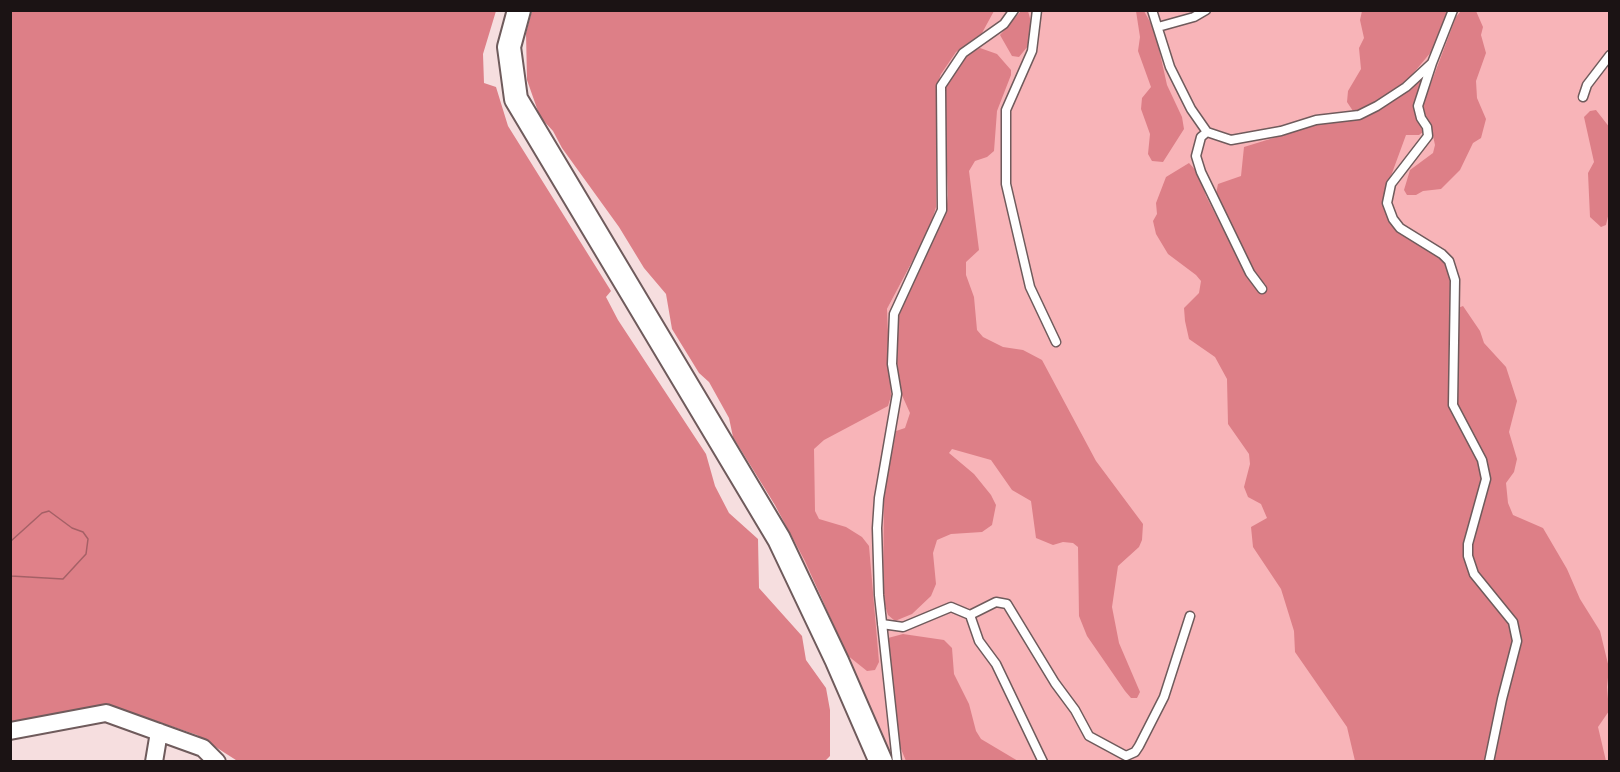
<!DOCTYPE html>
<html>
<head>
<meta charset="utf-8">
<style>
  body { margin:0 }
  #map { position:relative; width:1620px; height:772px; overflow:hidden; background:#f6dedf; font-family:Overpass,sans-serif }
  canvas { display:block }
  .frame { position:absolute; inset:0; border:12px solid #1b1314; pointer-events:none }
</style>
</head>
<body>
<div id="map">
<canvas width="1620" height="772"></canvas>
<div class="frame"></div>
</div>
<script>
const context = document.querySelector('canvas').getContext('2d');
context.lineJoin = 'round';
function fill(path, color) {
  context.fillStyle = color;
  context.fill(path, 'evenodd');
}
function toPath(rows) {
  const path = new Path2D();
  for (const r of rows) {
    path.moveTo(r[0], r[1]);
    for (let i = 2; i < r.length; i += 2) path.lineTo(r[i], r[i + 1]);
  }
  return path;
}
function strokePath(path, color, width, dash) {
  context.strokeStyle = color;
  context.lineWidth = width;
  context.lineCap = dash ? 'butt' : 'round';
  context.setLineDash(dash || []);
  context.stroke(path);
}
fill(toPath([
  [944,11,1609,11,1609,761,886,761,830,613,775,505,733,437,888,346,887,309,930,228,936,89,941,74]
]), '#f8b4b8');
fill(toPath([
  [11,11,496,11,483,54,484,83,496,87,508,126,611,291,606,297,618,320,706,454,715,486,729,513,758,539,759,588,802,636,806,660,826,688,830,710,830,756,824,762,239,762,197,735,109,705,11,724,11,576,63,579,86,554,83,532,72,528,53,515,42,513,11,541],
  [532,11,994,11,982,33,956,52,941,74,936,89,936,207,930,228,887,309,891,396,888,406,824,440,814,449,815,511,819,519,846,527,862,537,869,546,879,662,875,670,867,671,847,655,805,561,775,505,733,437,729,418,709,382,699,373,672,329,666,294,644,268,619,227,562,148,553,131,540,117,527,80,526,33],
  [1021,11,1028,11,1031,22,1028,46,1019,57,1012,56,1000,35],
  [1136,11,1144,11,1155,31,1167,85,1182,117,1184,129,1163,162,1152,161,1148,154,1150,134,1141,109,1142,98,1151,87,1138,51,1140,37],
  [1362,11,1449,11,1436,46,1406,82,1367,109,1353,111,1347,102,1348,91,1361,69,1359,48,1364,38,1360,20],
  [1461,11,1476,11,1483,27,1481,35,1486,53,1476,81,1477,98,1486,119,1481,138,1473,143,1460,170,1441,189,1423,191,1416,195,1407,195,1404,190,1410,170,1433,153,1435,145,1432,131,1424,117,1422,107,1456,17],
  [980,48,997,54,1011,70,1011,75,997,111,994,151,987,157,975,161,969,171,979,250,966,262,966,275,974,297,977,330,983,337,1003,347,1023,350,1042,360,1096,461,1143,524,1142,540,1139,547,1118,566,1112,607,1119,643,1140,692,1137,698,1131,698,1125,691,1087,636,1079,616,1078,547,1073,543,1063,542,1053,545,1036,538,1031,501,1012,490,991,460,952,449,949,453,974,474,991,495,996,505,992,525,982,532,951,534,937,540,933,553,936,584,931,596,912,614,895,621,888,615,883,599,884,496,896,431,905,428,910,413,901,393,897,363,898,317,946,213,948,195,944,102,946,85,964,56],
  [1424,76,1414,109,1423,132,1419,135,1406,135,1384,195,1396,229,1444,260,1451,280,1450,407,1482,469,1482,479,1465,554,1511,625,1514,640,1486,761,1355,761,1347,727,1295,652,1294,631,1281,589,1253,547,1251,527,1267,518,1261,504,1248,497,1244,487,1250,464,1249,454,1228,424,1227,379,1215,357,1189,339,1185,321,1184,308,1199,293,1201,281,1196,275,1168,254,1156,234,1153,221,1157,214,1156,203,1166,177,1189,163,1199,174,1206,196,1247,276,1260,292,1266,285,1254,273,1216,194,1218,184,1241,176,1244,147,1319,124,1367,116],
  [1596,110,1610,128,1609,212,1606,225,1601,227,1590,217,1588,173,1594,162,1584,117,1590,111],
  [1463,306,1480,331,1484,343,1506,367,1517,401,1509,432,1517,459,1514,472,1506,483,1508,503,1513,515,1543,528,1567,569,1580,599,1600,631,1609,668,1607,687,1609,711,1598,727,1606,761,1493,761,1520,639,1473,565,1471,545,1488,483,1457,406,1458,308],
  [903,634,944,640,952,648,954,674,969,704,976,731,981,739,1018,761,906,761,899,744,888,638]
]), '#dd7f87');
const water = toPath([
  [49,511,72,528,83,532,88,539,86,554,63,579,11,576,11,541,42,513,49,511]
]);
fill(water, '#e08189');
strokePath(water, '#a56066', 1.5);
const lane = toPath([
  [1037,10,1032,51,1006,110,1006,184,1030,287,1056,342],
  [1152,10,1170,67,1191,109,1207,132,1231,140,1281,131,1316,120,1359,115,1377,106,1406,87,1432,63,1453,10],
  [1158,27,1194,17,1206,10],
  [1432,63,1418,106,1421,118,1427,127,1428,136,1391,184,1387,203,1393,219,1400,228,1442,254,1449,261,1455,280,1453,405,1482,460,1486,479,1468,544,1468,556,1474,574,1513,622,1517,641,1502,699,1489,762],
  [1583,97,1587,85,1610,55],
  [1207,132,1201,137,1196,156,1201,172,1250,273,1262,289],
  [970,615,996,602,1007,604,1055,683,1075,710,1089,736,1126,756,1135,752,1139,746,1164,697,1190,616],
  [882,624,903,627,951,607,970,615,979,641,996,664,1043,762],
  [897,762,879,595,877,528,879,498,897,394,892,364,894,314,942,210,941,86,963,53,1004,24,1014,10]
]);
const street = toPath([
  [10,731,106,713,203,748,217,762],
  [154,762,159,732]
]);
const secondary = toPath([
  [519,10,509,47,516,99,779,539,837,661,881,762]
]);
strokePath(lane, '#6f5b5c', 11);
strokePath(street, '#6f5b5c', 20);
strokePath(secondary, '#6f5b5c', 26);
strokePath(lane, '#fff', 8);
strokePath(street, '#fff', 16);
strokePath(secondary, '#fff', 22);
</script>
</body>
</html>
